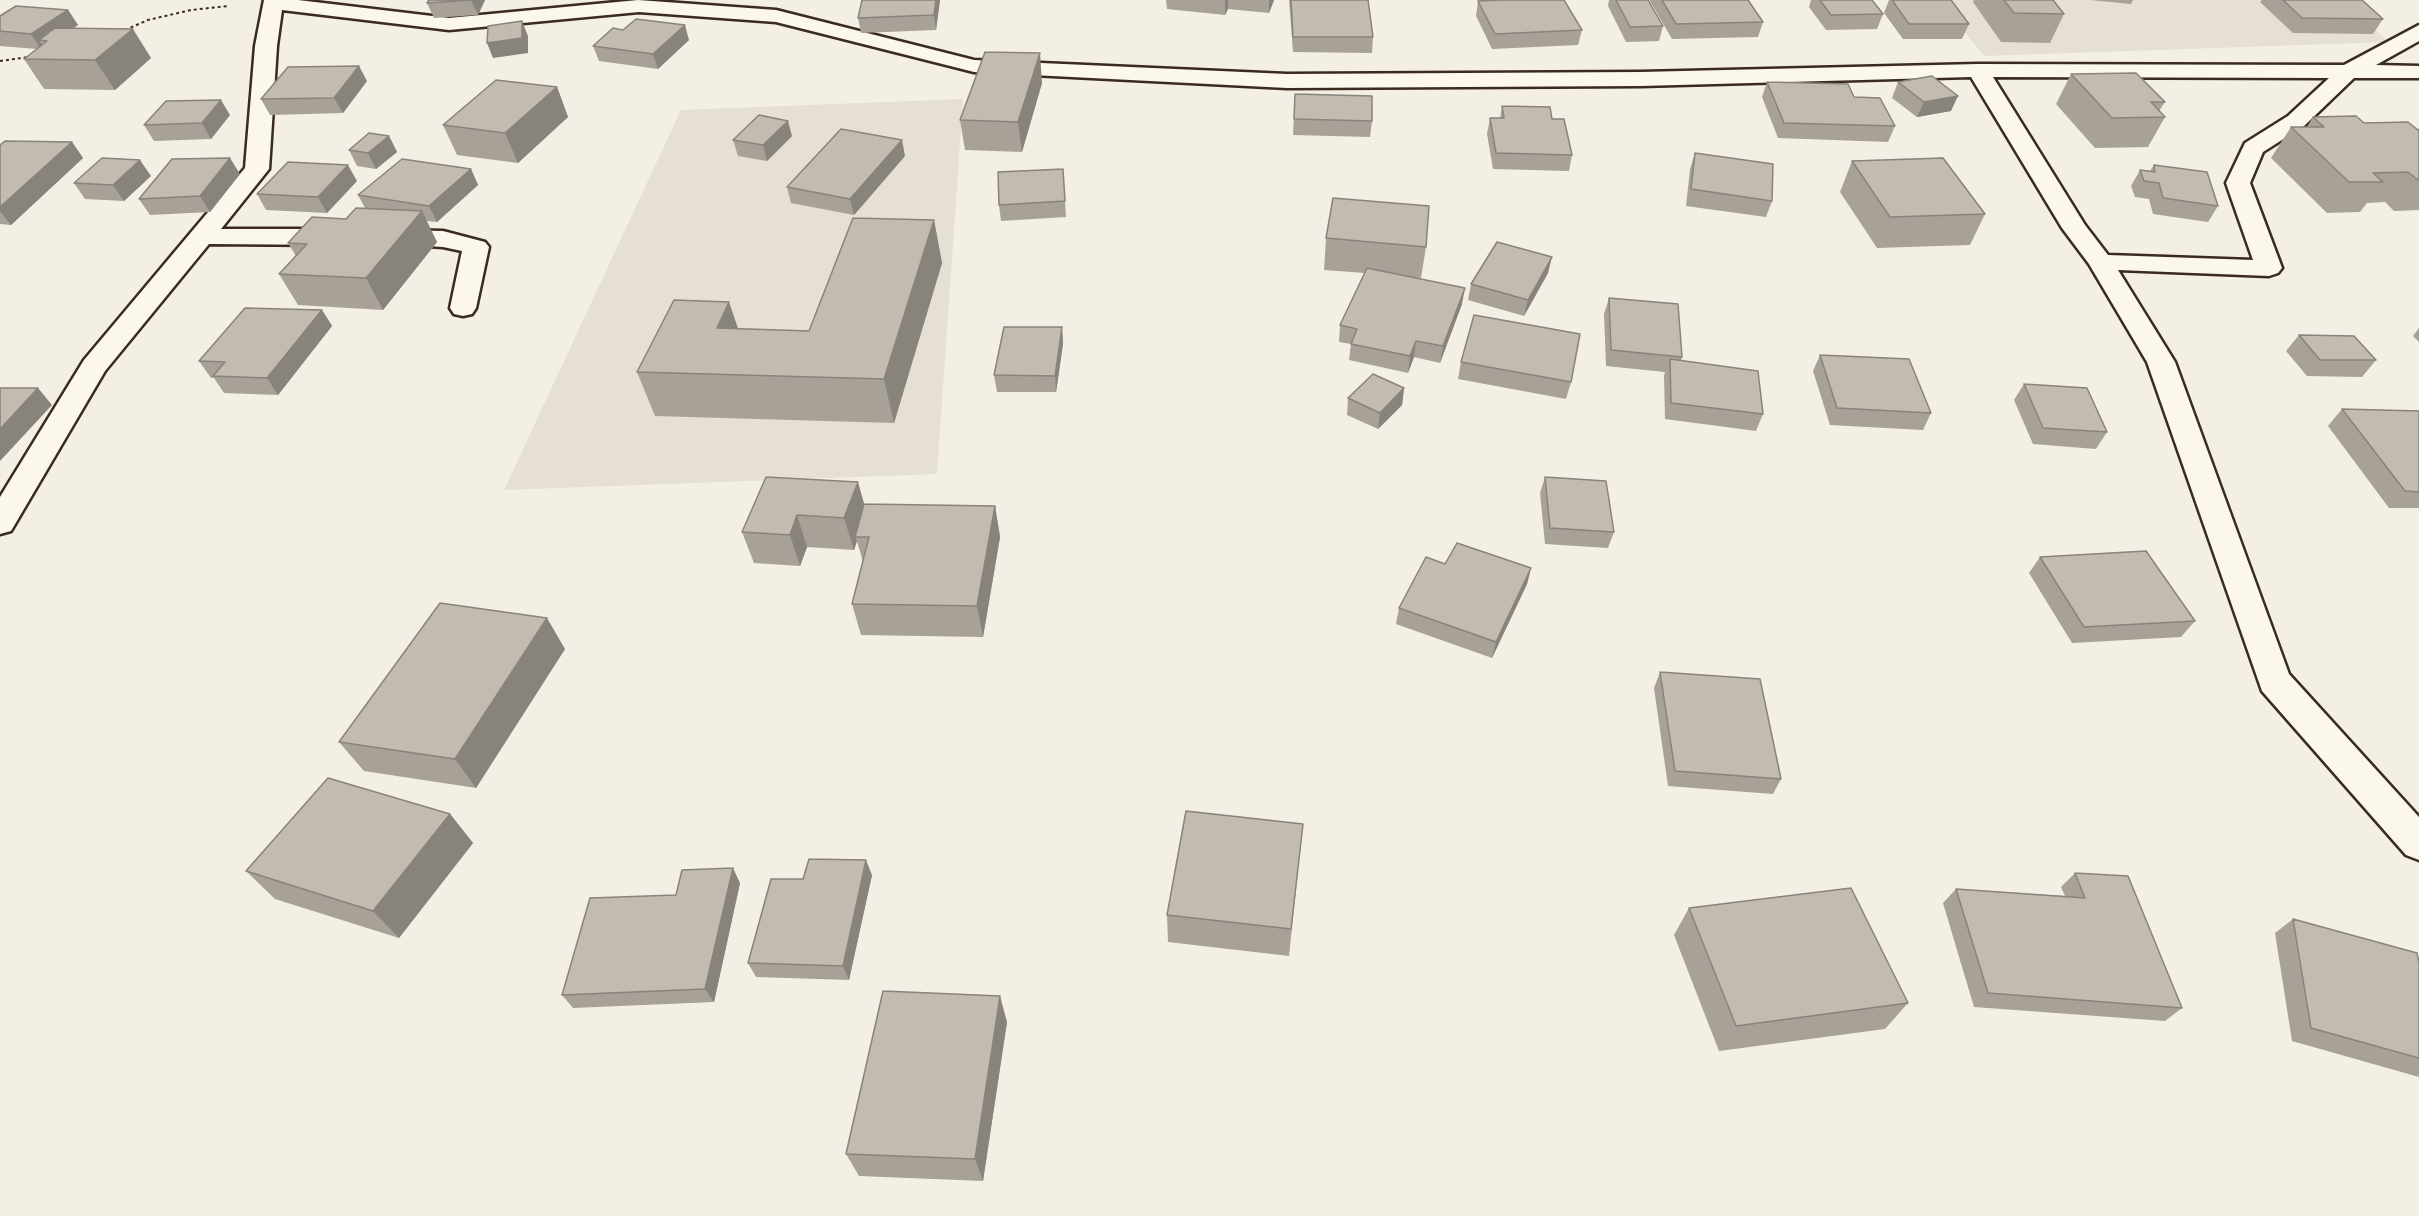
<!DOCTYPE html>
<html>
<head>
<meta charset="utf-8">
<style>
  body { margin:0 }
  canvas { display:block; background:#f3efe4 }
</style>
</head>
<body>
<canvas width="2419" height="1216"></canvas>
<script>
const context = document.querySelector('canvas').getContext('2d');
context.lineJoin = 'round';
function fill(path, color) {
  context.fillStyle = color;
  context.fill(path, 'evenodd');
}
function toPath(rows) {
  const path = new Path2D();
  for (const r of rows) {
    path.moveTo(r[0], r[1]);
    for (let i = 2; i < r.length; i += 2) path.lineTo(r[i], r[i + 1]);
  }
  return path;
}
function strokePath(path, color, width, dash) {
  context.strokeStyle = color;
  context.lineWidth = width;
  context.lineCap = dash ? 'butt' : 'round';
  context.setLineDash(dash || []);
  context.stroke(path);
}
fill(toPath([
  [1939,0,2345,0,2388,42,1984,56],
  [963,99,937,474,504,490,681,110]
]), '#e5dfd4');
const minor = toPath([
  [264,0,298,0,449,18,638,0,776,10,974,60,1287,74,1641,72,1978,64,2344,65,2419,25,2419,41,2376,65,2419,66,2419,78,2354,78,2304,126,2263,152,2250,183,2282,268,2278,273,2269,276,2118,270,2175,362,2289,674,2419,817,2419,860,2406,855,2262,691,2147,362,2089,264,2062,228,1971,77,1641,86,1287,88,974,72,776,22,639,12,449,30,282,10,277,46,269,169,221,229,337,229,346,232,350,237,346,242,337,245,209,244,105,371,11,531,0,534,0,497,84,360,245,168,255,46,264,0],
  [1993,77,2329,78,2288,116,2245,143,2226,183,2253,260,2108,255,2085,225,1993,77],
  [392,230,443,231,485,242,489,247,476,308,472,314,463,316,454,314,450,308,462,251,443,247,383,243,379,238,383,233,392,230]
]);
strokePath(minor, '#3b2a1e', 5);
strokePath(toPath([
  [125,30,148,20,191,10,228,6],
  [0,61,29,57]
]), '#3b2a1e', 2, [3, 3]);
fill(minor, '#fbf7ec');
fill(toPath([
  [429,0,485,0,478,15,434,18,427,3],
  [940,0,936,30,861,33,858,18],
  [1166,0,1274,0,1269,13,1228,9,1225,15,1167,9],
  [1289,0,1368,0,1373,37,1372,53,1293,52],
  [1609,0,1648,0,1663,26,1659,41,1626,42,1608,6],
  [1650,0,1748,0,1763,22,1758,37,1672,39,1650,1],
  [1811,0,1872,0,1883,14,1877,29,1826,30,1809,7],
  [1889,0,1951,0,1969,24,1962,39,1903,39,1884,13],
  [1974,0,2053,0,2064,14,2050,43,2001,42,1973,2],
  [2090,0,2133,0,2131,4],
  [2262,0,2362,0,2383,19,2373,34,2293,33,2260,2],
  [1478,1,1582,30,1578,45,1492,49,1476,16],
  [68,10,78,25,73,28,151,58,115,90,44,89,24,59,37,49,0,46,0,16],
  [689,40,658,69,599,61,593,46],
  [2071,74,2165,102,2159,111,2165,117,2148,147,2095,148,2056,104],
  [367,81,343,113,270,115,261,99],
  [1767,82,1854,97,1895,126,1888,142,1778,138,1762,97],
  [1898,82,1951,111,1917,117,1892,98],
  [1042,83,1022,152,965,150,960,120],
  [557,87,568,117,518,163,457,155,443,125],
  [1295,94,1372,121,1370,137,1293,135],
  [1502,106,1552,119,1572,155,1569,171,1493,169,1487,134,1490,118,1500,118],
  [230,115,211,139,154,141,144,125],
  [2313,117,2417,130,2419,128,2419,210,2394,211,2385,202,2367,203,2360,212,2327,213,2271,158,2291,127,2307,127],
  [389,136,397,152,376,169,357,166,349,150],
  [792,136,767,161,738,156,733,140],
  [72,142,83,158,11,225,0,224,0,145],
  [1695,153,1772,201,1766,217,1686,206,1690,169],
  [905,156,854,215,791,203,787,187],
  [1852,161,1985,214,1970,245,1877,248,1840,192],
  [2154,165,2218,206,2208,222,2153,214,2149,199,2135,197,2131,186,2140,170,2150,171],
  [471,169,478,185,437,222,426,221,437,242,383,310,298,305,279,274,296,256,288,243,346,219,365,208,358,195],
  [1063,169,1066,217,1001,221,999,205],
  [240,174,210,212,150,215,139,199],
  [151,176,124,201,85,199,74,183],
  [357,181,327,213,266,210,257,194],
  [934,220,942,263,894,423,655,416,637,372,738,329,809,331],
  [1326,238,1426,247,1421,278,1409,277,1462,304,1440,363,1414,357,1408,373,1349,360,1351,344,1339,342,1340,325,1365,273,1324,270],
  [1548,273,1524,316,1468,300,1471,284],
  [1609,298,1682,357,1681,361,1763,414,1756,431,1665,419,1664,376,1665,372,1606,366,1604,314],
  [322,310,332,326,278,395,224,393,214,378,211,378,199,361],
  [1062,327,1063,344,1056,392,997,392,994,375],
  [2419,328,2419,342,2413,336],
  [2299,335,2376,360,2362,377,2307,376,2286,351],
  [1820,355,1931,413,1923,430,1830,425,1813,371],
  [1461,362,1571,382,1566,399,1458,379],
  [2024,384,2107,432,2096,449,2033,444,2014,400],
  [1404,388,1402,405,1378,429,1347,415,1348,398],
  [2342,409,2419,411,2419,508,2389,508,2328,426],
  [766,477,864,505,995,506,1000,537,983,637,861,635,852,604,863,562,857,541,854,550,807,547,800,566,754,563,742,532],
  [1545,477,1614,532,1608,548,1545,544,1540,493],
  [2040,557,2195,621,2181,637,2072,643,2029,573],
  [1445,564,1531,568,1527,584,1492,658,1396,624,1399,608],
  [565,649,476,788,364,771,339,742],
  [1660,672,1781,779,1773,794,1668,786,1654,688],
  [450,814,473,843,399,938,275,899,246,871],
  [1303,824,1289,956,1168,942,1167,915],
  [2075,873,2182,1008,2165,1021,1974,1007,1943,903,1956,889,2065,896,2061,887],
  [872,875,849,980,756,977,748,963,803,879],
  [740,883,714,1002,573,1008,562,995,676,895],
  [1689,908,1908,1003,1885,1029,1719,1051,1674,935],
  [2293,919,2419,963,2419,1077,2292,1041,2275,933],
  [1007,1022,983,1181,859,1176,846,1154]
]), '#a8a197');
fill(toPath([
  [471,0,485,0,478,15],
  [936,0,940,0,936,30,934,15],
  [1225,0,1228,0,1228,9,1225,15],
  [1269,0,1274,0,1269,13],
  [68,10,78,25,49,44,47,41,39,40,44,48,41,49,31,34],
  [522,21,528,36,528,53,493,58,487,43],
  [685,25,689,40,658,69,653,54],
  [133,29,151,58,115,90,95,60],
  [1040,53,1042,83,1022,152,1018,122],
  [359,66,367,81,343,113,334,98],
  [557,87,568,117,518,163,505,133],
  [1958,96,1951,111,1917,117,1924,102],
  [221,100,230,115,211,139,202,123],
  [788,121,792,136,767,161,763,145],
  [389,136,397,152,376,169,368,153],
  [902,140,905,156,854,215,850,199],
  [72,142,83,158,11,225,0,211,0,207],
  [230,158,240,174,210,212,200,196],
  [140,160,151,176,124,201,113,185],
  [348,165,357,181,327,213,318,197],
  [471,169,478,185,437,222,429,206],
  [422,211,437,242,383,310,366,278],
  [934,220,942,263,894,423,884,379],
  [1552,257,1548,273,1524,316,1528,300],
  [1465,288,1462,304,1440,363,1443,346],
  [729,302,744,346,717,328],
  [322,310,332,326,278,395,267,378],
  [1062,327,1063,344,1056,392,1055,376],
  [1416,341,1414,357,1408,373,1410,356],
  [38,388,52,405,0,461,0,429],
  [1404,388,1402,405,1378,429,1380,413],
  [858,482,867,514,855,537,857,541,854,550,844,518],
  [995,506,1000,537,983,637,977,606],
  [797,515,807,547,800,566,790,535],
  [1531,568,1527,584,1492,658,1496,642],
  [547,618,565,649,476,788,455,759],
  [450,814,473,843,399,938,373,911],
  [866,860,872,875,849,980,843,966],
  [733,868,740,883,714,1002,705,989],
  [1000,996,1007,1022,983,1181,975,1159]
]), '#88837b');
const building = toPath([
  [429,0,471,0,427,3,429,0],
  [862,0,936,0,934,15,858,18,862,0],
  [1291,0,1368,0,1373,37,1293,37,1291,0],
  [1501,0,1564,0,1582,30,1495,34,1478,1,1501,0],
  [1616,0,1648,0,1663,26,1630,27,1616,0],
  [1662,0,1748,0,1763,22,1676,24,1662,0],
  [1820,0,1872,0,1883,14,1831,15,1820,0],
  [1892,0,1951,0,1969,24,1909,24,1892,0],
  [2004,0,2053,0,2064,14,2014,13,2004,0],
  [2283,0,2362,0,2383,19,2302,18,2283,0],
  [16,6,68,10,31,34,0,31,0,16,16,6],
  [636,19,685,25,653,54,593,46,613,28,623,30,636,19],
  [522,21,522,38,487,43,488,26,522,21],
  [55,28,133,29,95,60,24,59,47,41,39,40,55,28],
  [985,52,1040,53,1018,122,960,120,985,52],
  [359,66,334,98,261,99,288,67,359,66],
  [2136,73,2165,102,2151,102,2165,117,2112,118,2071,74,2136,73],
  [1932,76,1958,96,1924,102,1898,82,1932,76],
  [496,80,557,87,505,133,443,125,496,80],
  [1767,82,1848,84,1854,97,1880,98,1895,126,1784,123,1767,82],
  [1295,94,1372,96,1372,121,1294,119,1295,94],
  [221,100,202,123,144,125,166,101,221,100],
  [1502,106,1550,107,1552,119,1564,119,1572,155,1496,153,1490,118,1504,118,1502,106],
  [759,115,788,121,763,145,733,140,759,115],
  [2356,116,2364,123,2408,122,2419,131,2419,180,2418,180,2408,172,2373,173,2383,182,2349,182,2291,127,2324,127,2313,117,2356,116],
  [841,129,902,140,850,199,787,187,841,129],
  [369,133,389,136,368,153,349,150,369,133],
  [5,141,72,142,0,207,0,145,5,141],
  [1695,153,1773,164,1772,201,1691,189,1695,153],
  [102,158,140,160,113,185,74,183,102,158],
  [230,158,200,196,139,199,172,159,230,158],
  [1943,158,1985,214,1890,217,1852,161,1943,158],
  [402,159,471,169,429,206,358,195,402,159],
  [288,162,348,165,318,197,257,194,288,162],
  [2154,165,2207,172,2218,206,2163,198,2159,183,2144,181,2140,170,2155,172,2154,165],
  [1063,169,1065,201,999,205,998,172,1063,169],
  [1333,198,1429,206,1426,247,1326,238,1333,198],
  [356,208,422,211,366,278,279,274,307,244,288,243,312,217,346,219,356,208],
  [853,218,934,220,884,379,637,372,674,300,729,302,717,328,809,331,853,218],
  [1497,242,1552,257,1528,300,1471,284,1497,242],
  [1367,268,1465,288,1443,346,1416,341,1410,356,1351,344,1357,329,1340,325,1367,268],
  [1609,298,1678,304,1682,357,1611,350,1609,298],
  [245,308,322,310,267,378,213,376,225,362,199,361,245,308],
  [1474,315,1580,334,1571,382,1461,362,1474,315],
  [1004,327,1062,327,1055,376,994,375,1004,327],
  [2299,335,2354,336,2376,360,2320,360,2299,335],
  [1820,355,1909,359,1931,413,1837,408,1820,355],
  [1670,359,1758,371,1763,414,1671,403,1670,359],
  [1373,374,1404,388,1380,413,1348,398,1373,374],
  [2024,384,2087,388,2107,432,2043,428,2024,384],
  [0,388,38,388,0,429,0,388],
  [2342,409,2419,411,2419,492,2405,491,2342,409],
  [766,477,858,482,844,518,797,515,790,535,742,532,766,477],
  [1545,477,1606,481,1614,532,1550,528,1545,477],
  [864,504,995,506,977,606,852,604,869,537,855,537,864,504],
  [1457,543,1531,568,1496,642,1399,608,1426,557,1445,564,1457,543],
  [2146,551,2195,621,2084,627,2040,557,2146,551],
  [440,603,547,618,455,759,339,742,440,603],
  [1660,672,1760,679,1781,779,1675,771,1660,672],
  [328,778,450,814,373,911,246,871,328,778],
  [1186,811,1303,824,1291,929,1167,915,1186,811],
  [809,859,866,860,843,966,748,963,771,879,803,879,809,859],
  [733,868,705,989,562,995,590,898,676,895,682,870,733,868],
  [2075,873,2128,876,2182,1008,1988,993,1956,889,2085,898,2075,873],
  [1851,888,1908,1003,1736,1026,1689,908,1851,888],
  [2293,919,2417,953,2419,963,2419,1058,2311,1028,2293,919],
  [883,991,1000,996,975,1159,846,1154,883,991]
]);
fill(building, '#c3bbb0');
strokePath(building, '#88837b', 1.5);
</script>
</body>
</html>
